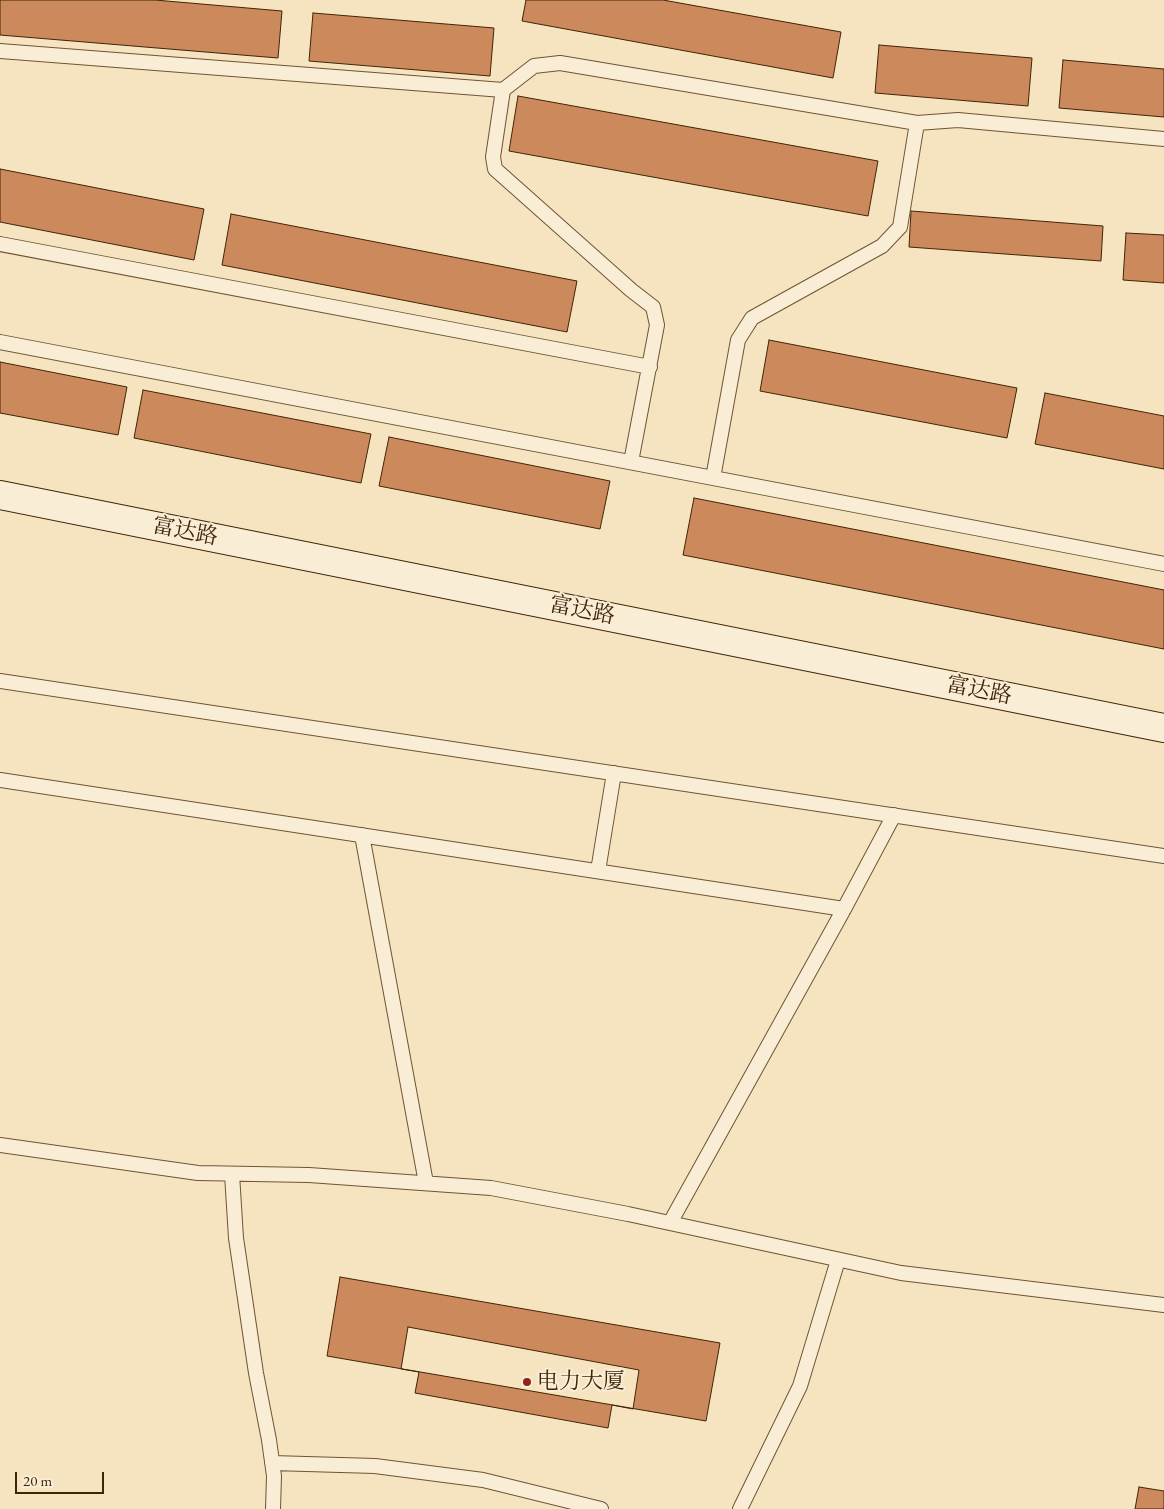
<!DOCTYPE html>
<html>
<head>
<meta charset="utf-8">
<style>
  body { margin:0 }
  #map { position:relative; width:1164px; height:1509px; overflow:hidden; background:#f6e4c0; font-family:"EB Garamond",serif }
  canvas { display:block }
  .scale { position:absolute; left:15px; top:1472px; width:89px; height:22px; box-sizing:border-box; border:2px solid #402407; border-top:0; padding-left:6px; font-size:15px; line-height:18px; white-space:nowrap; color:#402407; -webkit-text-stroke:4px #f9edd6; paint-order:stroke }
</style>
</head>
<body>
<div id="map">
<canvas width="1164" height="1509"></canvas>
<div class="scale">20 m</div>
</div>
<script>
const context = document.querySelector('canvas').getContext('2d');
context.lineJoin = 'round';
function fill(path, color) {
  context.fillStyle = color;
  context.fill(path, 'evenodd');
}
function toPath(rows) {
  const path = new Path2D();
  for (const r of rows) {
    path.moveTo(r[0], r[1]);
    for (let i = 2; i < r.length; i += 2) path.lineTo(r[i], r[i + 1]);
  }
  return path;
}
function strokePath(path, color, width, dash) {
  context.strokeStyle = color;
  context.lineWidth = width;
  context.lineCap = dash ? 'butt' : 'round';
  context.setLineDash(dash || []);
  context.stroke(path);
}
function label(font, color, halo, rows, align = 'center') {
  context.font = font + ' "EB Garamond","Noto Serif SC",serif';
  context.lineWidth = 4;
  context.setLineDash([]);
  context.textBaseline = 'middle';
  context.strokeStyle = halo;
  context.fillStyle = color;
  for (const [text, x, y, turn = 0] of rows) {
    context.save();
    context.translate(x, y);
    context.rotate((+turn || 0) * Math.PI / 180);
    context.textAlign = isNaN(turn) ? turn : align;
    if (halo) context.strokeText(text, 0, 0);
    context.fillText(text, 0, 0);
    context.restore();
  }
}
const building = toPath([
  [0,0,155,0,282,11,278,58,0,35,0,0],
  [526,0,663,0,841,32,833,78,522,21,526,0],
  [313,13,494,28,490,76,309,61,313,13],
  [879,45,1032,58,1028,106,875,93,879,45],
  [1063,60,1164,69,1164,117,1059,108,1063,60],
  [518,96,878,161,868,216,509,151,518,96],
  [0,169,204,209,194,260,0,222,0,169],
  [911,211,1103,226,1101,261,909,247,911,211],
  [231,214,577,281,567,332,222,265,231,214],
  [1126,233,1164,235,1164,283,1123,280,1126,233],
  [769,340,1017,388,1007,438,760,391,769,340],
  [0,362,127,387,118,435,0,413,0,362],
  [143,390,371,434,361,483,134,438,143,390],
  [1045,393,1164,416,1164,469,1035,444,1045,393],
  [389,437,610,481,600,529,379,486,389,437],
  [694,498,1164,590,1164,649,683,555,694,498],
  [340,1277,720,1343,706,1421,327,1356,340,1277],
  [408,1327,639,1370,633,1409,612,1405,608,1428,415,1393,419,1372,401,1369,408,1327],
  [1139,1487,1164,1491,1164,1509,1135,1509,1139,1487]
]);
fill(building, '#cc895c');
strokePath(building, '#402407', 1);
const lane = toPath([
  [0,51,503,90,493,157,495,169,631,290,653,307,657,325,631,462],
  [503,90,534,66,560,63,917,123,958,120,1164,139],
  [0,244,650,367],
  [0,342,1164,564],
  [713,478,738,340,752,318,882,246,900,227,917,123],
  [0,681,1164,856],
  [0,780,844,909],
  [362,835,426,1183],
  [598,871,614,773],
  [0,1145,198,1173,309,1175,491,1188,628,1214,901,1273,1164,1305],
  [232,1174,236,1238,256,1373,269,1440,274,1476,273,1509],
  [670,1223,844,909,894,815],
  [272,1463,375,1466,483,1480,601,1509],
  [740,1509,800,1386,838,1260]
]);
const secondary = toPath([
  [0,495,1164,728]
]);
strokePath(lane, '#6e5435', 16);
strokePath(secondary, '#402407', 30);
strokePath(lane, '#f9edd6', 14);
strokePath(secondary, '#f9edd6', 28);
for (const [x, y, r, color] of [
  [527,1382,5,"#8f2418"]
]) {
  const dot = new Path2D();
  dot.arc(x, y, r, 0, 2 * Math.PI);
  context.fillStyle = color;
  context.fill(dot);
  strokePath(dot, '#f9edd6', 2);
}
label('22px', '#402407', '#f9edd6', [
  ["富达路",185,532,11],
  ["富达路",582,611,11],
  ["富达路",979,691,11]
]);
label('22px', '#402407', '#f9edd6', [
  ["电力大厦",537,1382]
], 'left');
</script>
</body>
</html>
